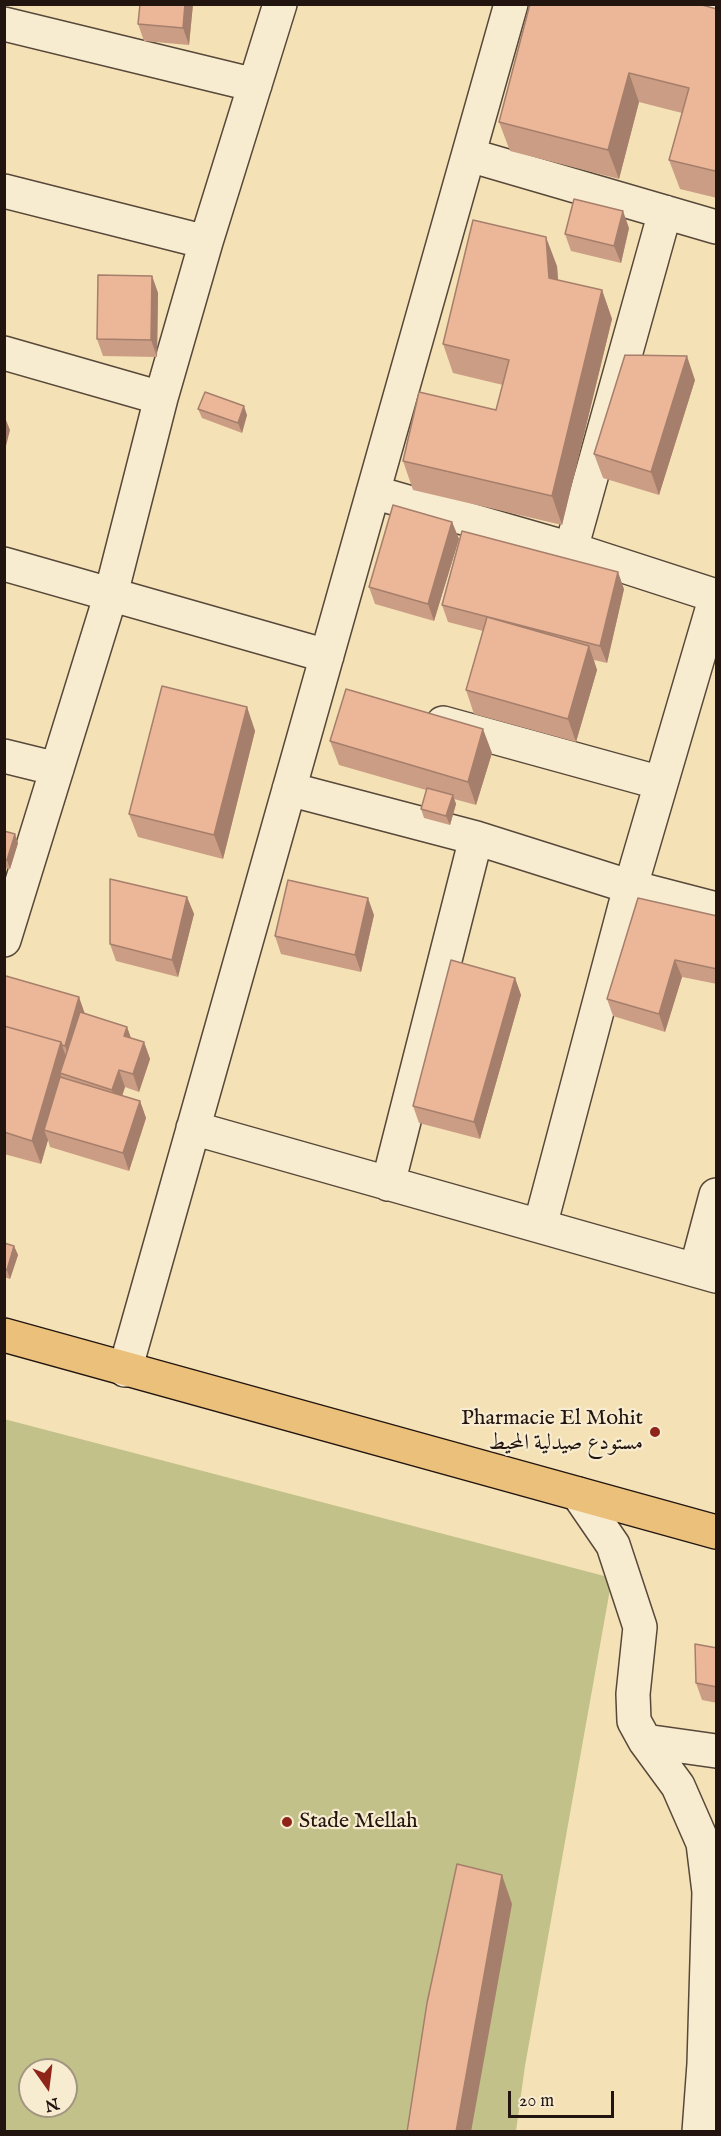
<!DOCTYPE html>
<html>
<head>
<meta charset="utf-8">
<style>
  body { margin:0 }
  #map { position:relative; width:721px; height:2136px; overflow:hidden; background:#f5e1b6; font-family:"IM FELL English",serif }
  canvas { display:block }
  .frame { position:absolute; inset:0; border:6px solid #221510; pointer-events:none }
  .north { position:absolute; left:18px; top:2058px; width:60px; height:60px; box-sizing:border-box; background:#f8ecd0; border:2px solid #a29683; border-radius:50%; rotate:166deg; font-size:16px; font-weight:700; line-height:24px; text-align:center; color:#221510 }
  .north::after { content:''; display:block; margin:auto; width:21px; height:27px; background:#8f2418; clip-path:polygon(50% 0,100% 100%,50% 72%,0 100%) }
  .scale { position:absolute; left:508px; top:2091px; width:106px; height:27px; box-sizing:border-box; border:3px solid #221510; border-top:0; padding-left:8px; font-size:18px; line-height:21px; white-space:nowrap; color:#221510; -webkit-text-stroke:4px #f8ecd0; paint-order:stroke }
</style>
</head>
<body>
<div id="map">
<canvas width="721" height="2136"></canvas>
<div class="frame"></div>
<div class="north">N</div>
<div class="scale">20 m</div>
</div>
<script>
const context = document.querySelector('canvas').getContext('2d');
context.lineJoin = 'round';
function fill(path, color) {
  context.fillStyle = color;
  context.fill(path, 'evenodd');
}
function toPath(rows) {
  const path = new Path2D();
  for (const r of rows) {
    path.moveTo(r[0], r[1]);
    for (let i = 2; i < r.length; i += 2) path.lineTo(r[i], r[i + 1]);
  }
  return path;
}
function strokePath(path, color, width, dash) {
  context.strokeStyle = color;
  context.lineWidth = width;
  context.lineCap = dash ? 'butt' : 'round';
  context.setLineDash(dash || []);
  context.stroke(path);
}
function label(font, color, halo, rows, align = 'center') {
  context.font = font + ' "IM FELL English",Amiri,serif';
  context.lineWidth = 4.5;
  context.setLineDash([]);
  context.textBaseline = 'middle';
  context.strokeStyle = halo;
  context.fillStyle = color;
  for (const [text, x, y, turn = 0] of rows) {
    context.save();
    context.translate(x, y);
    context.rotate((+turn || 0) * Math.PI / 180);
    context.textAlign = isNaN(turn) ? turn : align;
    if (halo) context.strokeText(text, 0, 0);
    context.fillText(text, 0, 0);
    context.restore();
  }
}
fill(toPath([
  [4,1419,612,1578,525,2066,516,2131,5,2131],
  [30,2070,66,2070,66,2106,30,2106]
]), '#c2c189');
const minor = toPath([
  [699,4,716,9],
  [4,24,255,85],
  [469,155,716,227],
  [4,191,206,242],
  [4,353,161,398],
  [373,492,571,549,716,596],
  [571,549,665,212],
  [4,564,327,656],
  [443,723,661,783],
  [4,756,57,769],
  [289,789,476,838,631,887,716,909],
  [4,940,111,594,161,398,206,242,280,4],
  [193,1128,716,1276],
  [388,1184,476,838],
  [540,1226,625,906,716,596],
  [696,1270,716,1195],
  [125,1370,511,4],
  [578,1494,613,1545,640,1627,633,1694,634,1721,645,1741,678,1786,703,1843,709,1892,704,2064,699,2132],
  [645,1741,716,1751]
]);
const major = toPath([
  [4,1335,716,1532]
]);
strokePath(minor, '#57483a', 36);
strokePath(major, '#221510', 36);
strokePath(minor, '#f8ecd0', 33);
strokePath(major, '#eac07b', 33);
fill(toPath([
  [193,4,189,45,144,41,138,24],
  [717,9,717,198,680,189,669,160,682,113,639,102,619,179,510,151,499,122],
  [629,228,621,263,571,251,565,234],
  [557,266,558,280,602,290,612,319,562,525,413,490,403,461,496,410,503,385,453,373,443,344],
  [152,276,158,293,157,357,103,356,97,339],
  [695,380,659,495,603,478,594,454],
  [198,409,247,415,242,433,202,418],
  [452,522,459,539,434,621,375,604,369,587],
  [624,589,607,663,594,660,597,670,576,742,474,714,466,690,483,631,448,622,442,605],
  [247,707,255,731,223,859,138,837,129,814],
  [330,741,492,753,476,805,454,799,456,804,450,825,424,818,421,809,426,790,339,765],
  [4,831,18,843,10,869,4,868],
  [187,897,194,914,178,977,116,961,110,944],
  [374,915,361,972,281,954,275,936],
  [717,916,717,984,682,977,665,1032,613,1016,607,999],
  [515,978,521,995,480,1139,419,1123,413,1106],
  [4,981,85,1014,127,1027,131,1038,144,1042,150,1059,139,1092,125,1087,122,1096,140,1101,146,1118,129,1171,50,1147,48,1140,41,1164,4,1154],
  [4,1243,14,1246,18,1255,10,1279,4,1277],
  [717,1648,717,1703,702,1700,696,1683]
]), '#cb9d84');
fill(toPath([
  [185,4,193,4,189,45,183,28],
  [629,73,639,102,619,179,608,150],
  [623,211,629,228,621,263,614,246],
  [546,237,557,266,560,307,549,278],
  [152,276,158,293,157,357,151,340],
  [602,290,612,319,562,525,552,496],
  [687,356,695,380,659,495,651,472],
  [244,406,247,415,242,433,238,423],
  [4,415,10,430,4,454],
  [452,522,459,539,434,621,428,604],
  [618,572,624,589,607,663,600,646],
  [589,646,597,670,576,742,568,719],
  [247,707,255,731,223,859,214,835],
  [483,729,492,753,476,805,468,782],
  [453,795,456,804,450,825,446,816],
  [15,834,18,843,10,869,7,860],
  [187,897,194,914,178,977,172,960],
  [368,898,374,915,361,972,355,955],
  [675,960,682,977,665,1032,659,1014],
  [515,978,521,995,480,1139,474,1122],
  [79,997,85,1014,71,1063,65,1046],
  [127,1027,133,1044,124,1036],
  [61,1042,69,1066,60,1073,64,1084,44,1130,48,1140,41,1164,32,1141],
  [144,1042,150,1059,139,1092,133,1074],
  [119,1070,125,1087,118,1108,112,1090],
  [140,1101,146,1118,129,1171,123,1153],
  [14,1246,18,1255,10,1279,7,1270],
  [502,1875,512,1904,471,2132,456,2132]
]), '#a57f6b');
const building = toPath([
  [140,4,185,4,183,28,138,24,140,4],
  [530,4,698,4,717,9,717,166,715,171,669,160,689,88,629,73,608,150,499,122,530,4],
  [574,199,623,211,614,246,565,234,574,199],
  [473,220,546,237,549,278,602,290,552,496,403,461,419,392,496,410,509,360,443,344,473,220],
  [98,275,152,276,151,340,97,339,98,275],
  [625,355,687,356,651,472,594,454,625,355],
  [205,392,244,406,238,423,198,409,205,392],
  [393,505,452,522,428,604,369,587,393,505],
  [462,531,618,572,600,646,442,605,462,531],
  [487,617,589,646,568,719,466,690,487,617],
  [162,686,247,707,214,835,129,814,162,686],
  [346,689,483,729,468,782,330,741,346,689],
  [427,788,453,795,446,816,421,809,427,788],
  [4,831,15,834,7,860,4,860,4,831],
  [110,879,187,897,172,960,110,944,110,879],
  [288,880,368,898,355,955,275,936,288,880],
  [638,898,717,916,717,969,675,960,659,1014,607,999,638,898],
  [451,960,515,978,474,1122,413,1106,451,960],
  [6,976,79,997,65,1046,62,1045,61,1042,4,1026,4,981,6,976],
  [80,1012,127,1027,124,1036,144,1042,133,1074,119,1070,112,1090,60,1073,80,1012],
  [4,1026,61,1042,32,1141,4,1132,4,1026],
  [60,1077,140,1101,123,1153,44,1130,60,1077],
  [4,1243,14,1246,7,1270,4,1269,4,1243],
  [695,1644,717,1648,717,1687,696,1683,695,1644],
  [457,1864,502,1875,456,2132,407,2132,427,2003,457,1864]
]);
fill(building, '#ecb699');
strokePath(building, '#a57f6b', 1.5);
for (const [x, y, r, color] of [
  [655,1432,6,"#8f2418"],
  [287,1822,6,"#8f2418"]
]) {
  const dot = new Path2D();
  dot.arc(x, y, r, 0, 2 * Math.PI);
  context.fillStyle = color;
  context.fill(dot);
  strokePath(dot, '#f8ecd0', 2);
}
label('22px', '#221510', '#f8ecd0', [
  ["Pharmacie El Mohit",643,1419],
  ["مستودع صيدلية المحيط",643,1444],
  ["Stade Mellah",299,1822,"left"]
], 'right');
</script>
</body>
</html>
